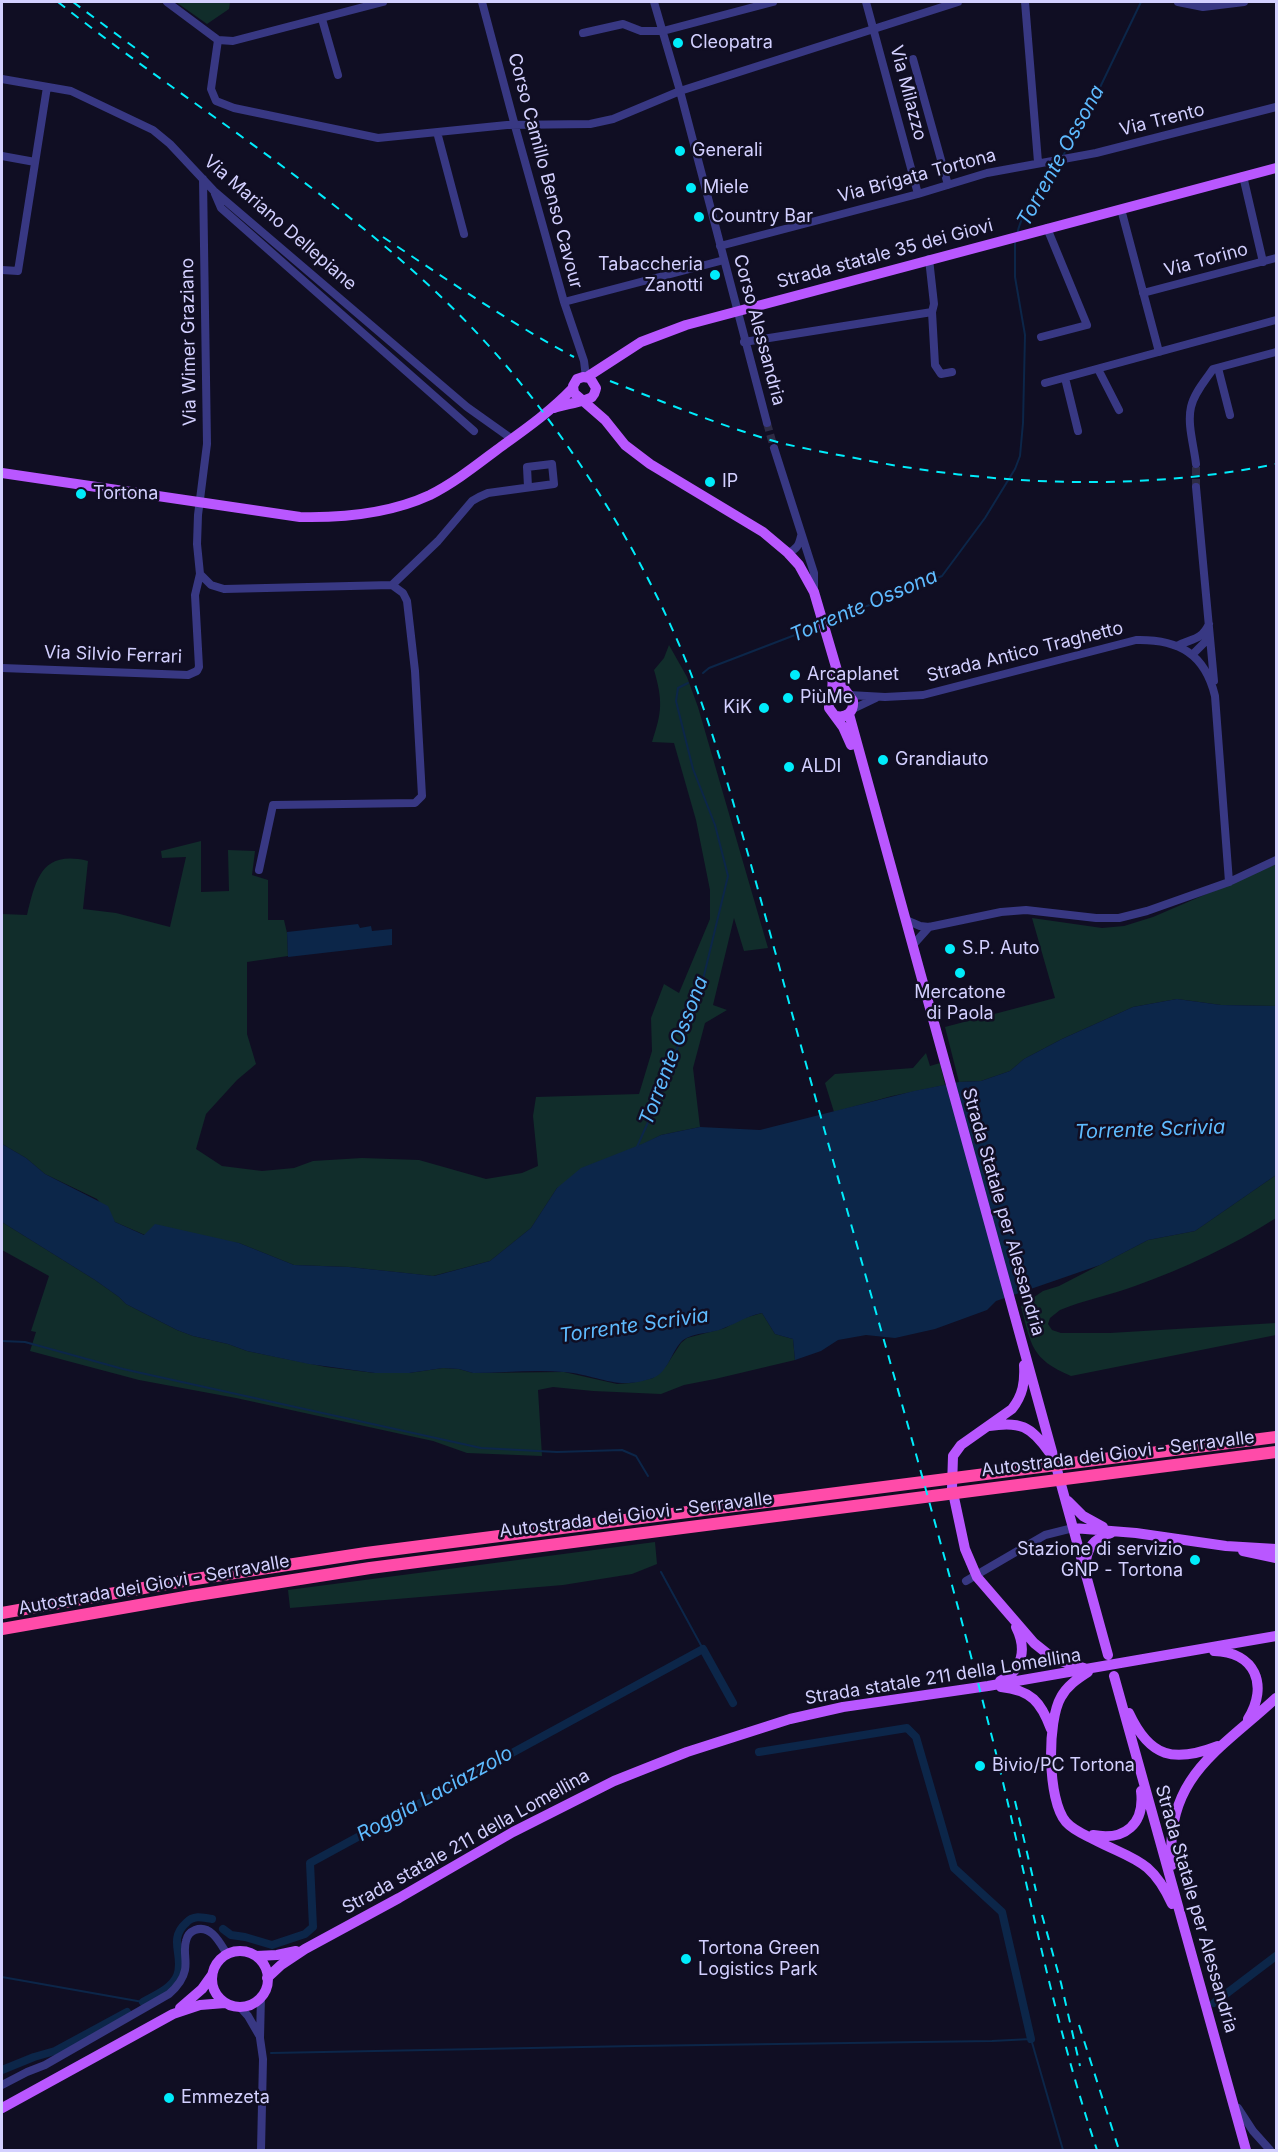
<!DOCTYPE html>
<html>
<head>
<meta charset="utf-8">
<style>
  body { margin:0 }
  #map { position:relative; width:1278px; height:2152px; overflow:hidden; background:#100e23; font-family:Inter,sans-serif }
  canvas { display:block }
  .frame { position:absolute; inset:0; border:3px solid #d3d0ff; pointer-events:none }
</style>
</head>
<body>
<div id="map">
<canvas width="1278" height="2152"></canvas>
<div class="frame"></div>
</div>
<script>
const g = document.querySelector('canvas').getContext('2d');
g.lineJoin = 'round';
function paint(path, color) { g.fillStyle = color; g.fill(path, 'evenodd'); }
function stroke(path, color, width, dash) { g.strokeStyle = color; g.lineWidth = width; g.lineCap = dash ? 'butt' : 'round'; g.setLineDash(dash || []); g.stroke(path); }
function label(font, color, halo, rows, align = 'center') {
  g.font = font + ' Inter,sans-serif'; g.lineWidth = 5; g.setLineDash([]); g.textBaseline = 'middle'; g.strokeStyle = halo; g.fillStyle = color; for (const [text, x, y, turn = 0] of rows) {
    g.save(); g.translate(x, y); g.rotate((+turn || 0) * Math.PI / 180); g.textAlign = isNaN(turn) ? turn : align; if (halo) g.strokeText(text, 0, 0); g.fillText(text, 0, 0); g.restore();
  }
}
paint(new Path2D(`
  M176,2H230L229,9L207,24Z
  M669,645L687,677L698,707L768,948L744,951L734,918L713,1005L727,1010L705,1023L693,1068L700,1127L661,1135L557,1188L531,1228L490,1261L433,1276L349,1267L294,1265L239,1243L145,1235L115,1222L97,1199L45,1174L26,1158L2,1144V914L27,915C36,878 42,850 88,861L83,909L116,913L170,927L186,857L162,858L161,851L201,841V892L229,891L228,850L255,851L252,875L268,880V920H284L287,933L288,956L247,962V1034L256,1064L237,1080L206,1114L196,1149L222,1166L262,1171L294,1168L313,1161L362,1158L419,1160L486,1179L522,1173L538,1166L533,1116L536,1097L639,1094L652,1051L651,1018L664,984L679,993L710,919V890L696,820L674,743L652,742C662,712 663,701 654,670L664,658Z
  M1276,864V1006L1221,1005L1177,999L1133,1007L1062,1039L1024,1059L1010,1071L981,1081L959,1082L945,1027L1055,998L1032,918L1102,928L1124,926L1153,917Z
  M926,1053L930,1066L940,1063L945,1085L892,1096L834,1112L825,1083L835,1074L913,1068Z
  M1276,1175V1218C1232,1246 1185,1268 1135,1286C1110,1295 1084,1300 1060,1310L1050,1318L1048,1324L1052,1330L1061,1333H1110L1276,1323V1335L1071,1376C1031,1359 1031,1345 1021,1306L1043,1291L1059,1286L1148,1240L1195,1231Z
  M2,1222L95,1280L119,1297L126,1304L177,1330L193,1336L228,1344L247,1351L326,1367L375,1373H409L443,1368L459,1369L473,1373L564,1372L617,1384L631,1383L653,1378L666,1366L681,1343L687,1338L725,1328L741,1319L762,1313L775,1334L793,1339L795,1360L715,1379L684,1385L661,1394L593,1391L553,1387L538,1390L542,1456L467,1453L433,1441L236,1398L139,1380L30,1351L36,1332L31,1331L49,1276L2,1250Z
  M655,1542L657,1564L632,1574L563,1585L290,1608L288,1590Z`), '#112d2b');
paint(new Path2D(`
  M358,924L360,928L371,926L372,931L392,929V945L288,957L287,932Z
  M1177,999L1221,1005L1276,1006V1175L1195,1231L1148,1240L1100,1265L996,1301L987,1310L935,1329L895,1338L866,1335L838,1340L821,1351L795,1360L793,1339L775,1334L762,1313C744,1317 740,1322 724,1328C712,1334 691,1332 681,1342C671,1353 668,1372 653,1378C615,1391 600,1375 564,1372C534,1369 503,1373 473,1373L459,1369L443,1368L409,1373H375L309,1364L247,1351L228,1344L193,1336L177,1330L126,1304L119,1297L95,1280L2,1222V1144L26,1158L45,1174L108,1206L115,1222L144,1235L155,1224L239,1243L294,1265L349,1267L434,1276L490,1261L531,1228L557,1188L581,1168L642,1144L661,1135L700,1127L760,1130L914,1091L959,1082L981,1081L1010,1071L1024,1059L1062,1039L1133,1007Z`), '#0c2649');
stroke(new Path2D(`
  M1062,157L1080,129L1141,2
  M1017,234C1024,205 1042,188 1057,164
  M827,622L942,576L985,518L1015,469L1020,456L1023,423L1025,335L1015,277V242
  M703,673L709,668L821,625
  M637,1147L665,1084L675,1054L699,996L728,876L715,825L693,769L676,701L678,688L688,683
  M2,1341L25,1342L123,1369L481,1448L557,1452L622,1450L636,1456L648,1476
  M661,1572L703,1649
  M2,1977L143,2002
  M271,2053L635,2046L992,2041L1031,2039L1063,2150`), '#0c2649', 2);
stroke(new Path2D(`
  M759,1752L907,1728L916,1737L954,1868L1002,1912L1031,2039
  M223,1929L231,1935L245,1937L272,1945L305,1934L313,1927L310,1863L703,1649L733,1703
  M143,2002C155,1995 171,1989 177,1976C185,1957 167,1940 186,1923C193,1915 202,1917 212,1919
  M1214,2003L1276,1956
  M2,2070L34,2057L55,2051L127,2012`), '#0c2649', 8);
stroke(new Path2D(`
  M767,423L774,448
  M1196,487V464`), '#2d2b44', 8, [8, 4]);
stroke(new Path2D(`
  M167,2L218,40L233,41L383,2
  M482,2L515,126L564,302L584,361L586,377
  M654,2L680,91L767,423
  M866,2L918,194
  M1025,2L1038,162
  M1178,2L1203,7L1244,2
  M322,19L338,75
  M583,33L623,24L641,31H663L773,2
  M218,40L211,89L216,101L234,108L378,138L507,125L590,124L613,119L680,91L958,2
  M913,59L948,185
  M2,79L71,91L153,130L170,144L214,191L467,407L512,439
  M437,132L464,234
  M2,156L35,162
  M1243,176L1263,262
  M203,179L207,444L198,515L197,544L200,574L211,585L224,589L392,585L403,593L407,601L415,671L422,796L415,803L273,805L259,870
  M215,194L221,208L474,431
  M1121,209L1159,352
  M720,246L918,194L987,173L1096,153L1276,107
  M929,259L934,304L932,312L935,365L941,374L952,372
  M2,270L18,271L47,87
  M1143,293L1276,258
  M564,302L724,260
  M1041,337L1087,325L1047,228
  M744,342L932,312
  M1218,368L1230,415
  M1098,369L1119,410
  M1065,378L1078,431
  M1045,383L1276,320
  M774,448L814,573V591
  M1196,464C1194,446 1187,424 1191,407C1194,393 1205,381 1213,369L1276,352
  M1196,487L1214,681
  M788,553C797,549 799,545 801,536
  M392,585L438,541L472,501L479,497L488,493L554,484L552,464L527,467L528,487
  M1177,646C1192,638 1201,641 1209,624
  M1193,654L1207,640L1209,633
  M2,668L188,675L197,671L199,667L195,595L200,574
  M849,695L885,697L923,695L1136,640C1179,639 1205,654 1215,696L1229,882
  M853,709L876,698
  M906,920L920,926L929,927L1001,912L1026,910L1096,918H1119L1147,911L1229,882L1276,860
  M913,945L929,927
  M966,1581L1045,1535L1073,1528
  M261,1996L260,2038L263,2059L261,2150
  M240,2007L248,2016L259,2035
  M2,2085L27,2072L45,2065L169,1994C177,1987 183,1980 185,1970C187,1960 183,1950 186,1941C187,1936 190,1932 195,1930C211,1924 220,1943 227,1954
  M1238,2108L1253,2131L1270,2150`), '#383883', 8);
stroke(new Path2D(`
  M587,377L641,342L686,325L1276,168
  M554,408C562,405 587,401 592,397C595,394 595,392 596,388L590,378L583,377L577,379L573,386L574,393L605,420L625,445L650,464L763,532L788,553L799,565L814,592L841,684L853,701C854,712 847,718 836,716
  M2,473L300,517C344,518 389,514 430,495C456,482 479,463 502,446C527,428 551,411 573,388
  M833,672L832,695L829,700V708L843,727L851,745
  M849,714L1108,1655
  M1024,1365C1025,1382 1023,1395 1012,1409L961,1445L953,1456L952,1488L965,1549L977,1577L1034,1643L1054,1659L1084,1668
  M989,1426C1020,1421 1031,1426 1049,1452
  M1068,1501L1083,1516L1103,1527
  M1073,1528L1136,1533L1226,1546L1276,1549
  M1243,1551L1276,1558
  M1085,1567C1087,1547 1093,1539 1111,1533
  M1214,1651C1255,1652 1269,1685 1248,1719
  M1088,1672C1077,1679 1067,1686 1061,1697C1047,1721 1047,1800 1066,1822C1073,1830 1083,1834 1093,1839C1133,1860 1151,1858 1172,1904
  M1114,1676L1246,2150
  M1000,1681C1023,1670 1027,1649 1016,1627
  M1001,1687C1031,1690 1041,1702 1051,1729
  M1129,1713C1150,1758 1174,1763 1218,1746
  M1093,1835C1125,1841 1145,1824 1141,1791
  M1172,1865C1164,1777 1220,1750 1276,1698
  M212 1979a28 28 0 1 1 56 0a28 28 0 1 1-56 0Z
  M256,1956L277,1955L296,1951
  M267,1978L281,1965L305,1949L399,1898L513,1832L614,1781L687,1752L790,1719L843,1707L988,1686L1276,1636
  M180,2008L202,1989L212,1975
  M2,2108L173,2014L200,2005L225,2003`), '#b957ff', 10);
stroke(new Path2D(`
  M2,1613L189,1580L366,1553L1276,1437
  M2,1629L191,1596L370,1568L1276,1452`), '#ff4ba9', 12);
stroke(new Path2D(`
  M58,2C210,122 383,219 509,369C581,456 646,561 688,666C715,736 735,808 755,879C773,943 790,1007 808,1071C870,1294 936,1517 993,1741C1027,1878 1052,2017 1097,2150
  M73,2L150,59
  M383,237C446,279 507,321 574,357
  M610,381C666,403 723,427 781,443C810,450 840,455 870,461C1004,486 1143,491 1276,464
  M1015,1801L1036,1891
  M1042,1915L1061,1983L1080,2066
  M1079,2025L1119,2150`), '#00ecfb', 2, [9, 8]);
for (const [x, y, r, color] of [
  [678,43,6,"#00ecfb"],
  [680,151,6,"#00ecfb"],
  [691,188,6,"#00ecfb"],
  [699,217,6,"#00ecfb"],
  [715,275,6,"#00ecfb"],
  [710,482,6,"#00ecfb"],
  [81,494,6,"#00ecfb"],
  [795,675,6,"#00ecfb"],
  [788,698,6,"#00ecfb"],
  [764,708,6,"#00ecfb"],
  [883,760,6,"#00ecfb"],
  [789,767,6,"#00ecfb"],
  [950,949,6,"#00ecfb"],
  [960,973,6,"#00ecfb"],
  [1195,1560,6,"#00ecfb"],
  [980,1766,6,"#00ecfb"],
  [686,1959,6,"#00ecfb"],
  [169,2098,6,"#00ecfb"]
]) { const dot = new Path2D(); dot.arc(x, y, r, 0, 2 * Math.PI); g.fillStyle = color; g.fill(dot); stroke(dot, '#100e23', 2); }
label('18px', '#d3d0ff', '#100e23', [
  ["Cleopatra",690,43],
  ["Generali",692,151],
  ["Miele",703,188],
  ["Country Bar",711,217],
  ["Tabaccheria",703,265,"right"],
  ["Zanotti",703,286,"right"],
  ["IP",722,482],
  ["Tortona",93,494],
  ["Arcaplanet",807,675],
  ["PiùMe",800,698],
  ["KiK",752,708,"right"],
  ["Grandiauto",895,760],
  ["ALDI",801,767],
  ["S.P. Auto",962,949],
  ["Mercatone",960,993,"center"],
  ["di Paola",960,1014,"center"],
  ["Stazione di servizio",1183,1550,"right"],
  ["GNP - Tortona",1183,1571,"right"],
  ["Bivio/PC Tortona",992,1766],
  ["Tortona Green",698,1949],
  ["Logistics Park",698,1970],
  ["Emmezeta",181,2098]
], 'left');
label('18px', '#d3d0ff', '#100e23', [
  ["Via Milazzo",908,93,75],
  ["Via Trento",1162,120,-14],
  ["Corso Camillo Benso Cavour",545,171,75],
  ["Via Brigata Tortona",917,176,-15],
  ["Via Mariano Dellepiane",280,223,41],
  ["Strada statale 35 dei Giovi",885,254,-15],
  ["Via Torino",1206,260,-15],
  ["Corso Alessandria",759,330,75],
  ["Via Wimer Graziano",189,342,-91],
  ["Strada Antico Traghetto",1025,652,-14],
  ["Via Silvio Ferrari",113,655,2],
  ["Strada Statale per Alessandria",1003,1212,74],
  ["Autostrada dei Giovi - Serravalle",1118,1454,-7],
  ["Autostrada dei Giovi - Serravalle",636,1515,-7],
  ["Autostrada dei Giovi - Serravalle",154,1585,-10],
  ["Strada statale 211 della Lomellina",943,1677,-9],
  ["Strada statale 211 della Lomellina",466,1842,-29],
  ["Strada Statale per Alessandria",1196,1909,74]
]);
label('italic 20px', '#5ebbff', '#100e23', [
  ["Torrente Ossona",1061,156,-61],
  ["Torrente Ossona",864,606,-23],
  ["Torrente Ossona",674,1051,-69],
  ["Torrente Scrivia",1150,1130,-2],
  ["Torrente Scrivia",634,1326,-8],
  ["Roggia Laciazzolo",435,1794,-29]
]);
</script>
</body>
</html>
